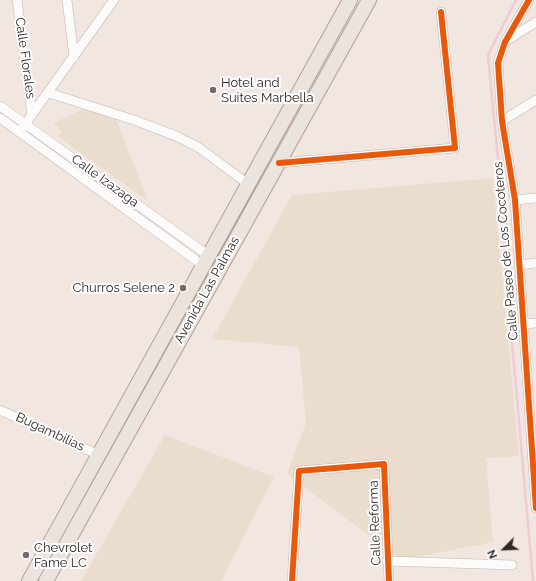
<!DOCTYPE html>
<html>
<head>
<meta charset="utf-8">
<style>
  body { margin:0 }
  #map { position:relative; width:536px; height:581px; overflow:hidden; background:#f2e6e1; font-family:Raleway,sans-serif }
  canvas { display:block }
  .north { position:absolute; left:484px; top:529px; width:40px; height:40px; -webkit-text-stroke:3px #fff; paint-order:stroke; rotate:246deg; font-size:11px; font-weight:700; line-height:16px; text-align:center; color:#302825 }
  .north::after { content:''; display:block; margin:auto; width:14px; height:18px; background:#302825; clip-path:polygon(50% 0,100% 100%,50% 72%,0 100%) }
</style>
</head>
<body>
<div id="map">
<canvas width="536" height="581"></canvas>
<div class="north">N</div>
</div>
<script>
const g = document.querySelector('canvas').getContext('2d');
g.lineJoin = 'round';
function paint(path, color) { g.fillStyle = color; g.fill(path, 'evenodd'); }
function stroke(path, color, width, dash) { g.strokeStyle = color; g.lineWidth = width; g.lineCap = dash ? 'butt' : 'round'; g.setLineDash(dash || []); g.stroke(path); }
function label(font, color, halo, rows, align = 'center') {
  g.font = font + ' Raleway,sans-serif'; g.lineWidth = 4; g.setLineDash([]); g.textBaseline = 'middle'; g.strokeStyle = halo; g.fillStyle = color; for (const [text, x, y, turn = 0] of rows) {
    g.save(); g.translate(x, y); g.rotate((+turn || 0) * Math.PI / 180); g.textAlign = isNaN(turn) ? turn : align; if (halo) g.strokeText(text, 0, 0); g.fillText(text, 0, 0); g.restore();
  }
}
paint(new Path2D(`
  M89,106L115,116L148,201L58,137L61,132L54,123Z
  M493,178L519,456L486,458L493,542L402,560L287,474L306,423L299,347L212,339L292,195Z
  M165,435L274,477L221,581H81Z`), '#eaddcd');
stroke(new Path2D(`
  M516,0L488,55L502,201L505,262L533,581`), '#eecbd6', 2.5);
const street = new Path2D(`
  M17,0L32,115
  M67,0L74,57
  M529,0L505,42L498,63L502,121L515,200L536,508
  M506,41L536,22
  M49,93L134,120L176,136L198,147L248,184
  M0,106L209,256
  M0,118L204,266
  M502,121L536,100
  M23,127L114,0
  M279,163L455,148L441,12
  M515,200L536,198
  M519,265L536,263
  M524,324L536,323
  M0,410L99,455
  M387,561L512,565
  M292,581L299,471L384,464L389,581`);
const primary = new Path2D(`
  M29,581L350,0
  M46,581L369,0`);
stroke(street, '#bfb6b2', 10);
stroke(primary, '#afa095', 16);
stroke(street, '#fdfbfa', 9);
stroke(primary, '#eae3de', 14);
stroke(new Path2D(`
  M529,0L505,42L498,63L502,121L515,200L536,508
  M279,163L455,148L441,12
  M292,581L299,471L384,464L389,581`), '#e8590c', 6);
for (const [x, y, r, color] of [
  [213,90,4,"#746a67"],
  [183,288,4,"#746a67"],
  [26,555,4,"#746a67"]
]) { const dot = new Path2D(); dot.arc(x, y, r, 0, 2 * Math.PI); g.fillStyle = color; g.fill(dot); stroke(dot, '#fff', 1.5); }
label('13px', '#302825', '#fff', [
  ["Calle Florales",25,58,82],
  ["Calle Izazaga",105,181,36],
  ["Calle Paseo de Los Cocoteros",506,251,-95],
  ["Avenida Las Palmas",207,290,-61],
  ["Bugambilias",50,432,25],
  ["Calle Reforma",375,523,-92]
]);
label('13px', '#302825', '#fff', [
  ["Hotel and",221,83],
  ["Suites Marbella",221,98],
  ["Churros Selene 2",175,288,"right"],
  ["Chevrolet",34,548],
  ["Fame LC",34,563]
], 'left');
</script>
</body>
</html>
